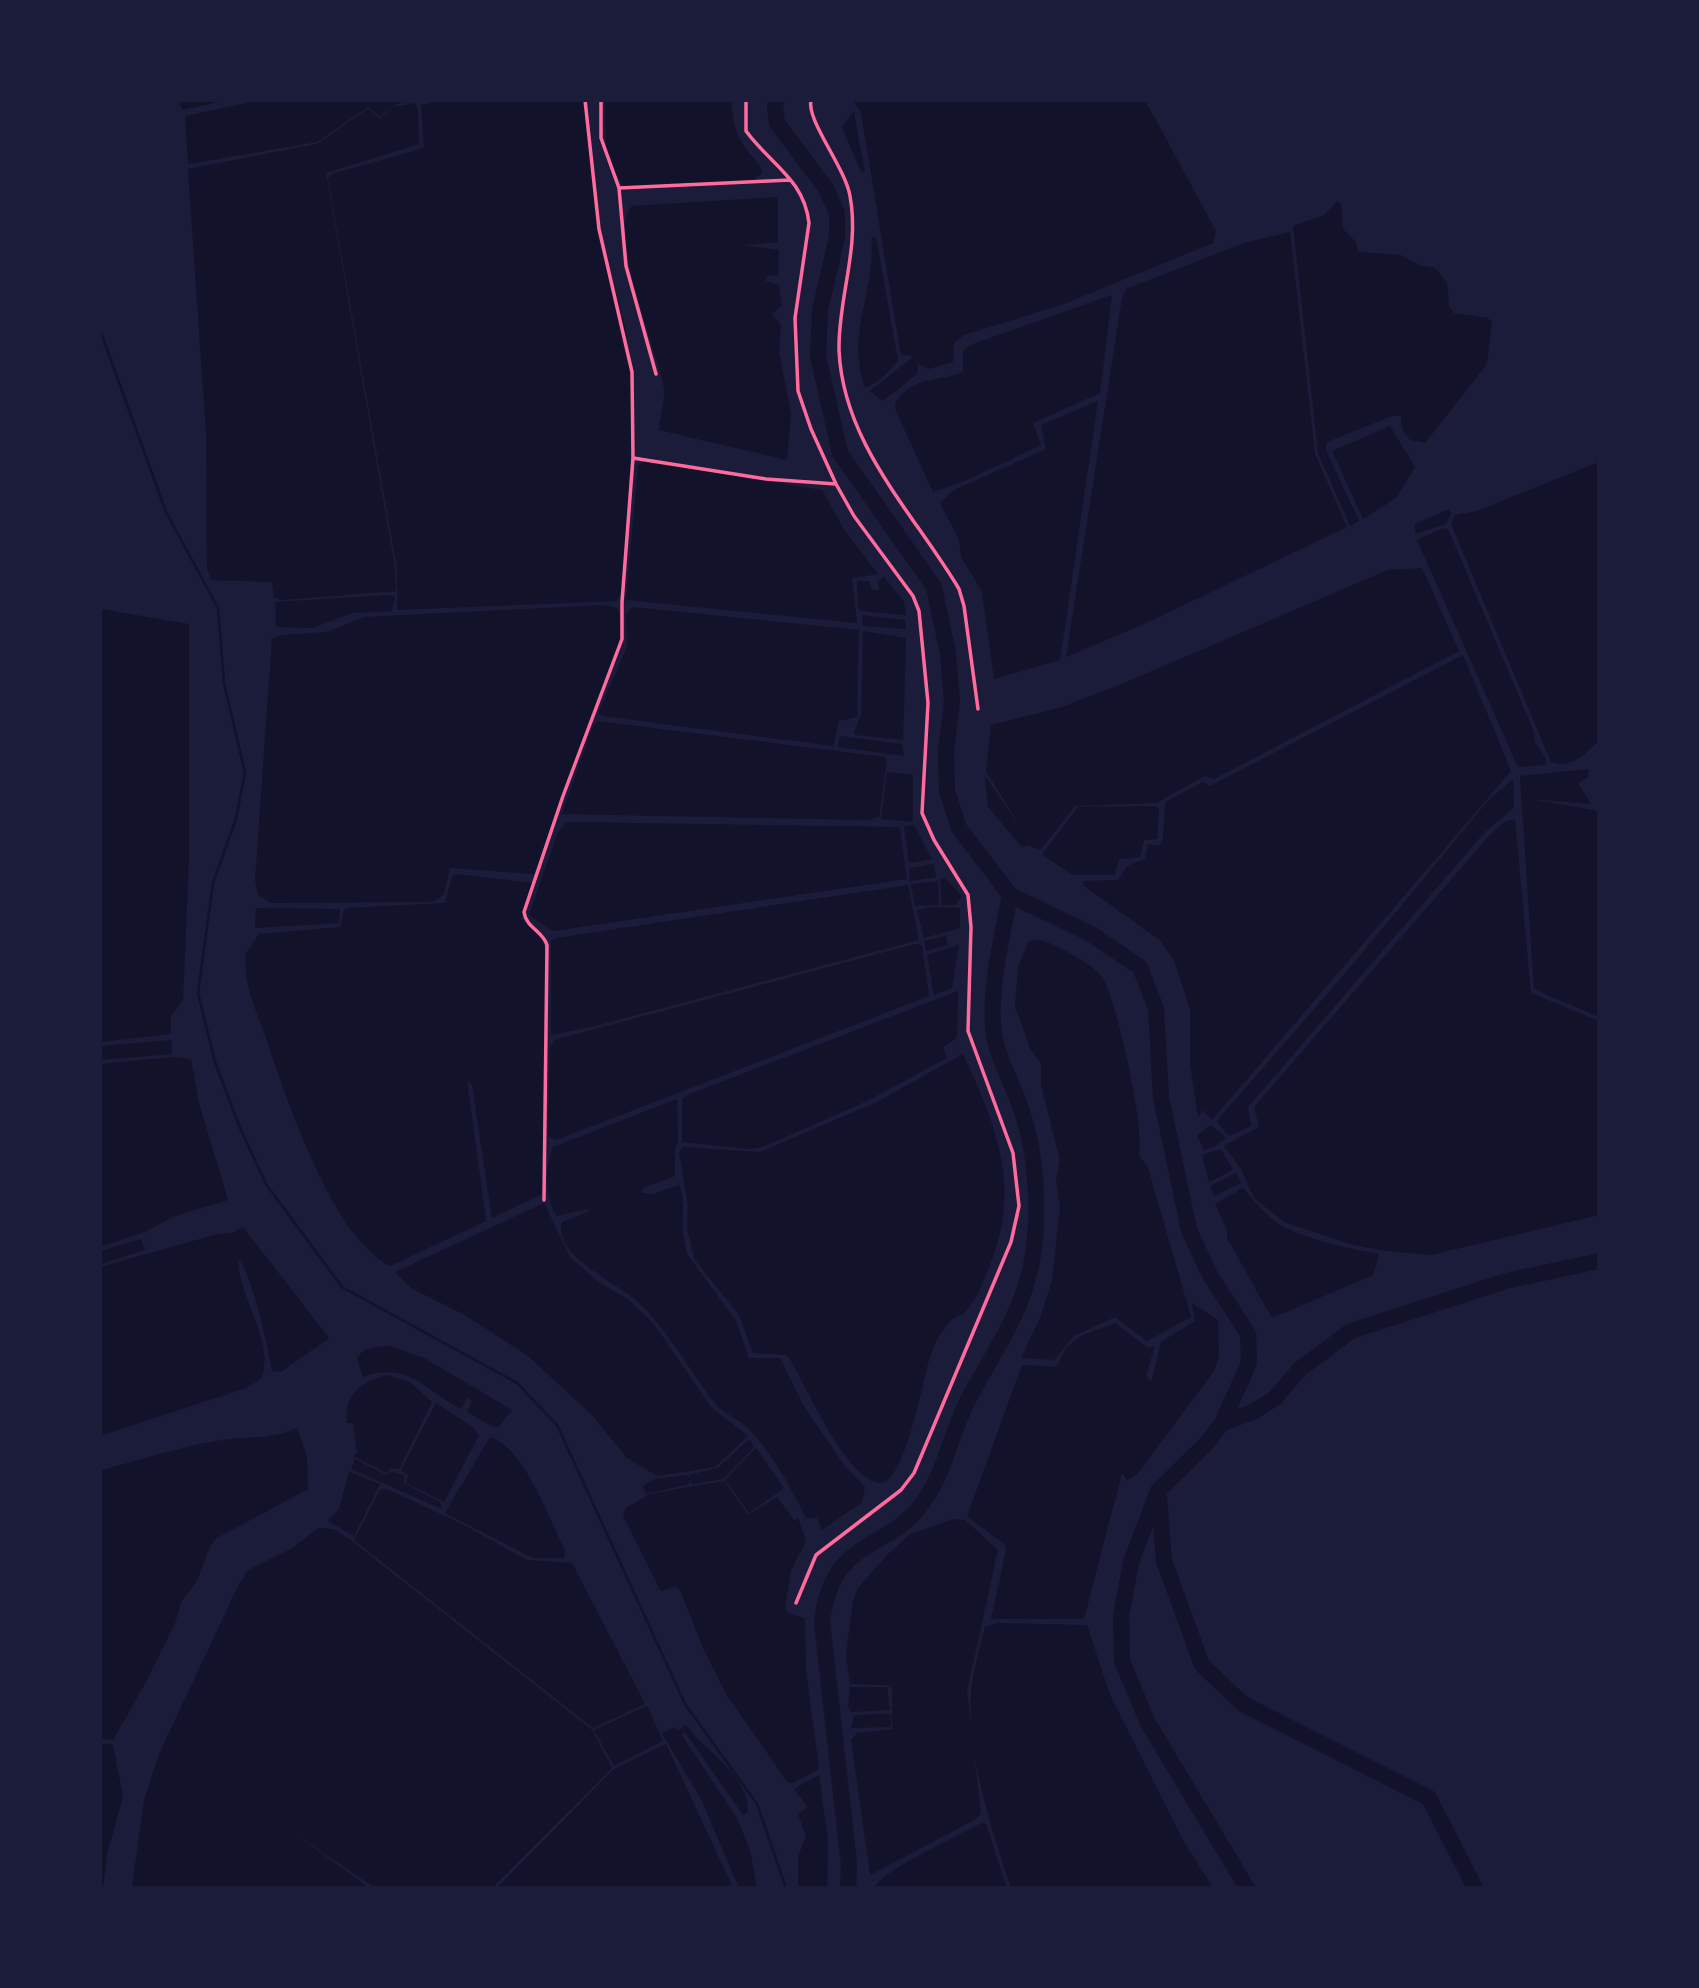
<!DOCTYPE html>
<html>
<head>
<meta charset="utf-8">
<style>
  body { margin:0 }
  #map { position:relative; width:1699px; height:1988px; overflow:hidden; background:#1b1b3a; font-family:"IBM Plex Sans",sans-serif }
  canvas { display:block }
  .frame { position:absolute; inset:0; border:102px solid #1b1b3a; pointer-events:none }
</style>
</head>
<body>
<div id="map">
<canvas width="1699" height="1988"></canvas>
<div class="frame"></div>
</div>
<script>
const g = document.querySelector('canvas').getContext('2d');
g.lineJoin = 'round';
function paint(path, color) { g.fillStyle = color; g.fill(path, 'evenodd'); }
function stroke(path, color, width, dash) { g.strokeStyle = color; g.lineWidth = width; g.lineCap = dash ? 'butt' : 'round'; g.setLineDash(dash || []); g.stroke(path); }
paint(new Path2D(`
  M179,100H229L182,110Z
  M261,100H423L399,103L379,116L368,107L317,142L188,164L185,116Z
  M441,100H584L598,223L625,327L633,378L628,528L621,595L616,601L397,610V568L328,179L332,174L424,148L421,105Z
  M605,100H732C731,117 736,136 746,149C752,158 761,162 762,173L752,180L623,187L606,152Z
  M853,100H1145L1216,231L1213,243L1064,304L964,335L954,343L953,362L928,369L918,364L917,374L883,401L870,391L914,356L902,355L900,350L861,113Z
  M415,103L418,109L419,144L326,173L395,568L396,591L281,600L274,597L272,582L211,580L207,568L206,434L188,169L317,144L368,109L379,118L394,107Z
  M854,111L855,119L865,172H861L842,127Z
  M778,197V242L743,245L779,250L778,276L768,275L765,281L779,285L782,305L772,314L781,325L779,351L791,414L787,460L659,430C659,416 666,402 664,388C659,355 606,228 632,206Z
  M1337,201L1341,203L1343,229L1356,242L1358,252L1401,255L1419,265L1435,268L1447,282L1449,307L1454,313L1488,318L1492,323L1487,364L1425,443L1410,440L1402,429L1401,416H1392L1327,442L1326,450L1359,521L1350,526L1318,453L1293,226L1324,215Z
  M1290,232L1315,454L1347,527L1142,625L1066,657L1122,298L1126,289L1244,243Z
  M876,237L898,361L880,380L865,388C849,340 866,312 871,266C873,257 871,248 872,238Z
  M1112,295L1100,393L1033,423L1041,445L967,480L933,492L896,411L895,404C912,375 937,383 963,372V351L970,345Z
  M1098,401L1060,660L994,679L982,592L961,556L959,540L940,503L954,490L1046,449L1041,425Z
  M1390,426L1415,467L1396,498L1363,519L1332,451Z
  M645,461L822,490L845,531L878,574L852,578L857,623L626,600L638,466Z
  M1599,462V741C1584,754 1572,769 1551,762L1451,524L1455,515L1477,511Z
  M1449,509L1451,514L1446,524L1415,534V524Z
  M1443,528L1448,529L1534,732L1535,742L1546,759L1545,765L1518,767L1417,540Z
  M1422,568L1459,651L1214,779L1205,776L1156,803L1075,806L1040,850L1028,845L1022,847L988,807L985,776L1022,829L986,771L991,725L1059,708L1112,688L1388,570Z
  M884,577L904,602L906,615L861,611L858,608L857,581H869L872,590H879L878,581Z
  M391,595L395,597L392,611L352,613L312,628L276,627L275,602Z
  M605,605L617,608L619,612L621,648L598,696L534,874L450,868L444,894L434,902L271,903L258,895L255,880L272,639L281,635L327,632L364,617Z
  M633,607L859,630L857,717L839,721L833,746L602,716L598,714L627,647L626,614Z
  M100,609L189,624V858L183,1000L171,1016V1034L100,1042Z
  M862,615L905,620L906,629L863,626Z
  M863,631L906,638L903,740L856,735L854,732L861,715Z
  M1463,655L1511,771L1212,1120L1202,1110L1198,1118L1190,1064V1009L1174,960L1160,940L1084,886L1083,881L1118,880L1127,866L1145,859L1148,844L1159,846L1163,839L1165,802L1203,782L1210,786Z
  M598,721L885,757L887,759L879,817L868,820L562,814L593,726Z
  M840,736L902,744L904,756L838,747Z
  M1589,769L1587,778L1578,783L1591,804L1531,799L1599,811V1017L1534,989L1520,776Z
  M887,772L913,775V822L881,819Z
  M1513,779L1514,807L1483,834L1248,1107L1251,1126L1229,1136L1217,1122L1221,1116L1349,969L1487,802Z
  M1156,806L1159,809L1157,839L1144,840L1140,857L1119,859L1115,875H1072L1042,854L1078,807Z
  M1515,819L1531,993L1599,1021V1215L1431,1255L1386,1251L1353,1245L1284,1222L1254,1198L1241,1169L1224,1146L1259,1127L1254,1107L1489,836L1504,822Z
  M566,822L898,827L900,828L907,879L553,931L529,915L558,832Z
  M914,825L932,859L909,863L904,826Z
  M934,864L936,877L910,881L909,868Z
  M456,874L533,883L521,919L541,938L545,951L542,1194L492,1218L472,1085L467,1080L486,1221L390,1266C371,1256 350,1231 339,1212C307,1157 285,1095 265,1035C255,1008 243,982 246,953L259,934L340,927L344,910L348,908L445,903L452,877Z
  M945,878L962,896L955,905H942L940,879Z
  M938,881L939,905L915,906L911,884Z
  M908,885L919,940L591,1027L551,1035V941L556,938Z
  M932,907L960,908V928L924,938L917,910Z
  M256,908L340,909L339,923L255,928Z
  M946,936L948,945L926,951L924,941Z
  M1038,940C1051,941 1094,965 1102,977C1117,1001 1145,1128 1139,1155L1148,1168L1191,1317L1147,1341L1115,1317L1074,1336L1054,1360L1021,1358L1040,1318L1052,1281L1060,1207L1056,1181L1060,1160L1041,1084V1064L1030,1048L1015,1006L1018,967L1029,941Z
  M915,944L922,945L929,996L556,1140L548,1136L550,1047L554,1040Z
  M959,945L952,988L934,995L927,955Z
  M958,991L957,1038L943,1047L947,1058L865,1102L763,1147L749,1149L682,1142V1099L687,1095Z
  M172,1040V1054L100,1060V1046Z
  M963,1054C987,1107 1011,1158 1003,1218C999,1243 983,1292 966,1311C962,1316 958,1315 953,1319C942,1327 933,1347 929,1360C923,1380 904,1487 879,1483C843,1476 806,1383 787,1355L753,1353L739,1315L695,1260L687,1228L688,1206L679,1152L683,1147L760,1152L877,1102Z
  M175,1057L191,1059L199,1103L228,1200L172,1217L145,1232L100,1247V1064Z
  M677,1099L678,1141L675,1150V1176L643,1188L642,1193L653,1194L679,1185L683,1198V1234L687,1254L736,1321L749,1358H780L803,1405L844,1465L865,1487L862,1502L822,1530L817,1518H806C791,1487 772,1453 748,1428C738,1418 723,1414 714,1402C688,1369 667,1328 636,1300C617,1283 552,1255 562,1222L588,1212L589,1209L557,1216C545,1199 545,1166 553,1147Z
  M1211,1125L1226,1138L1214,1147L1204,1150L1197,1136Z
  M1221,1149L1233,1170L1209,1182L1202,1155Z
  M1236,1173L1241,1183L1214,1196L1210,1186Z
  M1243,1188C1255,1201 1266,1217 1282,1226C1311,1241 1347,1248 1379,1254L1373,1275L1272,1318L1227,1238V1230L1215,1204Z
  M544,1203L570,1257L597,1281L629,1300L654,1324L711,1407L748,1436L715,1467L657,1476L627,1458L592,1415L528,1356L465,1315L411,1288L395,1272Z
  M243,1227L329,1338L281,1372L272,1371C269,1351 251,1269 238,1259C238,1298 274,1337 262,1378L246,1388L100,1436V1267L218,1234L233,1233Z
  M141,1239L145,1250L100,1264V1251Z
  M1192,1303L1218,1320L1219,1356L1214,1371L1137,1474L1127,1480L1122,1473L1084,1619H991L1006,1551L1005,1545L968,1517L969,1511L1022,1365L1056,1367L1066,1348L1080,1336L1115,1323L1148,1348L1155,1346L1146,1375L1149,1381L1152,1380L1161,1342L1195,1321Z
  M390,1346L424,1358L512,1410L498,1427H493L467,1412L472,1401L467,1398L461,1409C425,1390 408,1361 363,1377L357,1358C365,1346 377,1347 390,1346Z
  M387,1375L410,1382L432,1402L399,1469L390,1468L387,1473L353,1456L357,1453L353,1423H347C343,1395 362,1381 387,1375Z
  M436,1403L474,1428L479,1435L444,1502L406,1483L408,1475L401,1470Z
  M297,1428L307,1457L308,1489L217,1538L210,1546L197,1581L181,1602L175,1623L147,1680L113,1740L100,1739V1471C138,1460 177,1448 216,1441C244,1436 271,1440 297,1428Z
  M490,1437C523,1446 550,1520 565,1550L564,1558H533L445,1513Z
  M749,1439L754,1447L723,1479L693,1484L689,1480V1484L646,1494L643,1486L654,1479L687,1475L689,1478V1475L718,1468Z
  M756,1448L784,1488L749,1513L725,1480Z
  M355,1459L386,1475L392,1471L405,1476L403,1483L440,1502L442,1509L351,1469Z
  M349,1472L380,1484L354,1536L328,1521L339,1509Z
  M724,1481L748,1515L777,1497L794,1520L798,1518L806,1541L791,1570L785,1609L789,1614L805,1618L806,1671L819,1769L793,1783H788L727,1695L703,1648L680,1590L675,1586L661,1591L658,1586L623,1515L626,1508L650,1494Z
  M387,1489L464,1525L527,1560L572,1563L645,1704L593,1728L354,1540L380,1490Z
  M953,1519L965,1520L998,1550L967,1691L981,1813L976,1819L870,1875L851,1740L857,1733L892,1729V1689L887,1685L850,1684L846,1654L853,1601L858,1588L887,1555L909,1535Z
  M318,1528L334,1529L353,1542L592,1730L612,1768L492,1888H375L287,1828L369,1888H132L144,1800L159,1754L238,1586L248,1570L291,1549Z
  M998,1623L1087,1625L1110,1695L1184,1842L1213,1888H1011C992,1831 967,1756 971,1695C972,1672 980,1649 985,1627Z
  M850,1687H887L890,1710L851,1712L848,1707Z
  M647,1706L663,1741L614,1766L594,1730Z
  M891,1714V1727L851,1728L854,1715Z
  M686,1725C706,1753 748,1773 748,1812L743,1815L685,1732L681,1734L738,1820L750,1851L757,1888H739L702,1801L662,1733L675,1727L679,1730Z
  M100,1743L113,1745L123,1797L107,1854L103,1888H100Z
  M666,1744L733,1888H497L614,1769Z
  M819,1775L828,1841L827,1888H798V1857L806,1836L798,1814L808,1807L794,1789Z
  M982,1823L986,1824L1007,1888H874C883,1870 961,1834 982,1823Z`), '#12122b');
stroke(new Path2D(`
  M100,330L166,512L218,608L224,683L245,773L236,819L213,883L198,993L215,1062L240,1128L266,1184L342,1287L517,1383L557,1425L685,1704L757,1804L786,1888`), '#12122b', 2.5);
stroke(new Path2D(`
  M777,100L775,105L777,123L827,190L837,213V237L820,310L818,356L840,453L934,587L948,654L952,702L946,751L947,791L959,828L1010,895L1091,934L1140,967L1156,1009L1161,1097L1189,1230L1210,1275L1248,1334L1249,1363L1222,1423L1207,1443L1158,1491L1131,1562L1121,1616L1122,1661L1148,1723L1247,1888
  M1222,1423L1253,1412L1275,1398L1300,1369L1351,1331L1506,1281L1599,1261
  M1159,1497L1164,1561L1202,1665L1243,1704L1429,1798L1475,1888
  M848,1888L849,1864L822,1622C832,1534 890,1554 926,1498C945,1470 951,1436 965,1406C985,1366 1011,1331 1025,1288C1042,1237 1039,1157 1020,1106C1011,1079 995,1055 993,1026C990,983 1002,938 1010,895`), '#12122b', 16);
stroke(new Path2D(`
  M601,100V138L619,188L790,180
  M746,100V131C770,164 804,179 809,223L795,318L798,391L811,429L836,484L854,516L913,596L919,611L928,703L922,813L934,840L968,895L971,927L968,1031L1013,1153L1019,1206L1011,1242L914,1473L901,1490L816,1555L796,1603
  M811,100C806,120 845,167 850,196C860,248 838,298 839,350C843,444 913,512 959,589L964,606L978,709
  M619,188L626,266L656,374
  M633,458L766,479L836,484
  M544,1200L547,945C543,931 526,928 524,912L563,796L622,639V602L633,458L632,372L599,229L585,100`), '#ff6b9d', 3.5);
</script>
</body>
</html>
